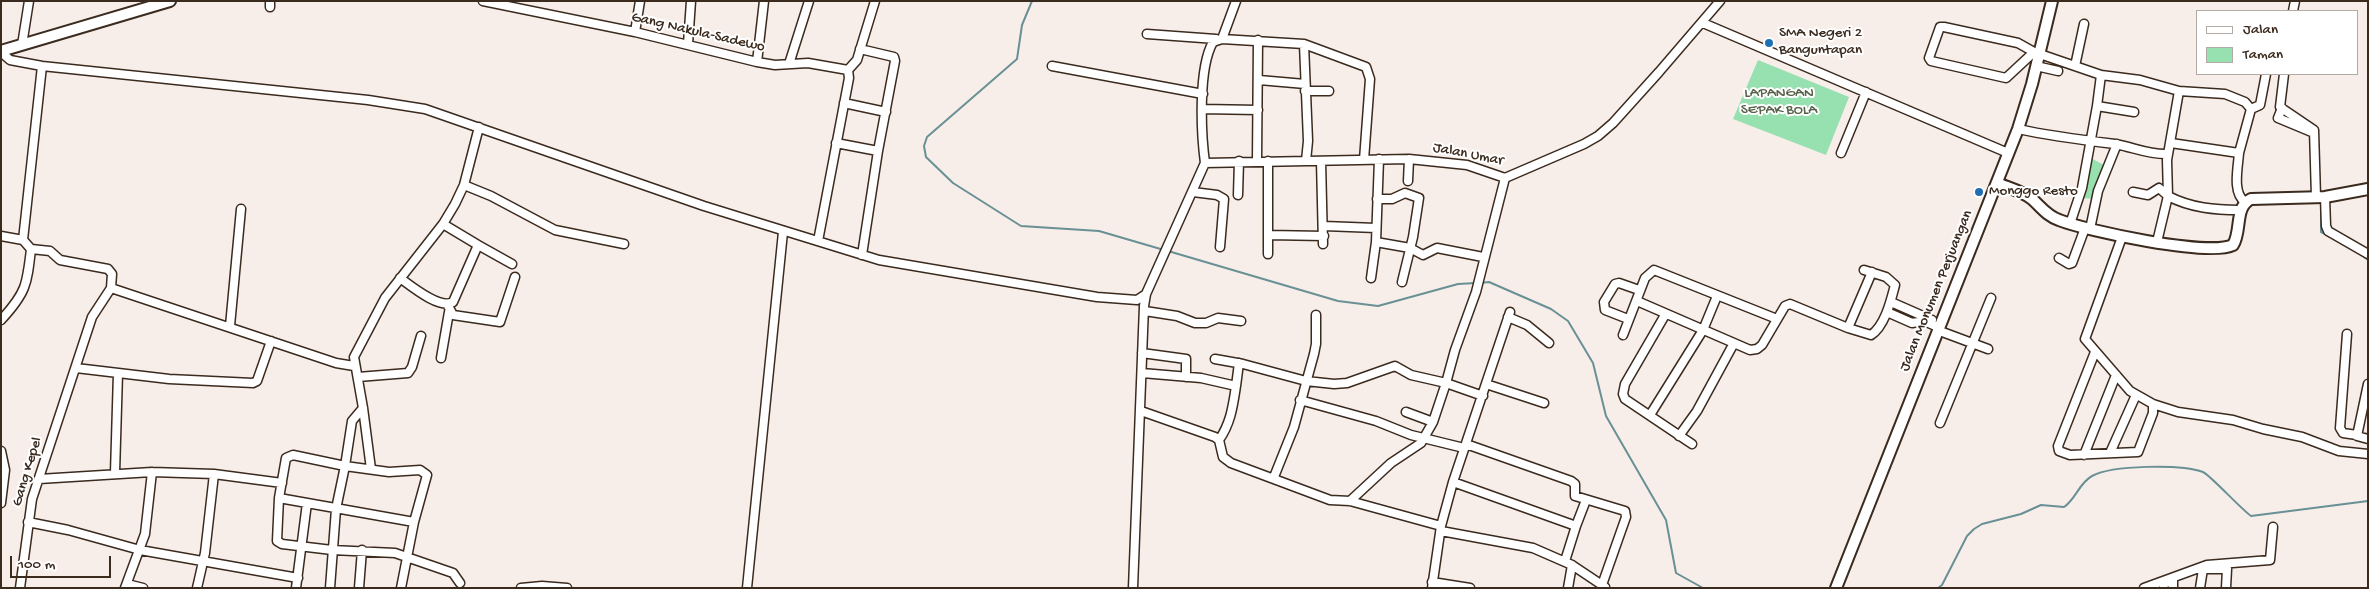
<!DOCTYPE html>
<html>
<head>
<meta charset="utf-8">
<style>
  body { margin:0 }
  #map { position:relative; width:2369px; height:589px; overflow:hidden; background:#f8eee9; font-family:"Gochi Hand",sans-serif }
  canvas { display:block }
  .frame { position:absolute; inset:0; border:2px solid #3b2a1e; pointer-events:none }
  .legend { position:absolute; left:2196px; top:10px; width:162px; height:65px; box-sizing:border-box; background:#fff; border:1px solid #b1aaa5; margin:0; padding:6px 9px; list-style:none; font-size:15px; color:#3b2a1e }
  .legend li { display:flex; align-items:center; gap:10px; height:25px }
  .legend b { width:25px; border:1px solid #b1aaa5 }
  .scale { position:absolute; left:10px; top:556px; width:101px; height:22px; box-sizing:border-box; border:2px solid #3b2a1e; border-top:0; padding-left:6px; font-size:15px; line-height:18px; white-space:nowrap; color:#3b2a1e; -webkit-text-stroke:4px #fff; paint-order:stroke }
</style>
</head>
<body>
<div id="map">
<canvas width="2369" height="589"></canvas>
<div class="frame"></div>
<ul class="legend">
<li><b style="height:6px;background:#fff"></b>Jalan</li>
<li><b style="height:14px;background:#97e0af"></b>Taman</li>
</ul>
<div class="scale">100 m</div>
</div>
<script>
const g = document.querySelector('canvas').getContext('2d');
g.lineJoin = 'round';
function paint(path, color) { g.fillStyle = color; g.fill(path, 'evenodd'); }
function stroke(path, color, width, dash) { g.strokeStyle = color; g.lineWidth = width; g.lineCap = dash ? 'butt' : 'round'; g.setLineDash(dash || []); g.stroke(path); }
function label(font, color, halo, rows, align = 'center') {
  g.font = font + ' "Gochi Hand",sans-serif'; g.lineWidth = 4; g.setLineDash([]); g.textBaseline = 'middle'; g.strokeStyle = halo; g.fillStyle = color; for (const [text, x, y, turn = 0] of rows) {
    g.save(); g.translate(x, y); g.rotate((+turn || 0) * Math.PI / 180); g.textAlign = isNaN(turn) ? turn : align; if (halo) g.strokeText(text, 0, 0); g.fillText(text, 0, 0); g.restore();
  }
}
paint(new Path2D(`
  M1758,60L1849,97L1826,155L1733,119Z
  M2089,157L2104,165L2096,199L2081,198Z`), '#97e0af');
stroke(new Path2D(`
  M1032,1L1022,25L1017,59L927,137L924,146L926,157L953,183L1021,226L1099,231L1164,250
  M2319,182L2320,194
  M2321,202V232L2339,241
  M1168,251L1338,301L1378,306L1458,284L1476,283
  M2358,252L2368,260
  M1480,283L1489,282L1551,309L1568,321L1593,363L1606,416L1666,520L1676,573L1703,588
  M1938,588L1942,585L1967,536L1974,529L1982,524L2021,514L2041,505L2064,507C2076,499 2079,483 2092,476C2112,465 2181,464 2203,472C2210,475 2240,508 2251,516L2368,501`), '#689095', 2);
const minor = new Path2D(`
  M483,1L635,32L757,62L775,65L808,63L848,70
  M270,7V1
  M2293,11L2295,1
  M1703,23L2008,153
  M635,32L640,1
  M1147,34L1216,39
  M1222,39L1236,1
  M688,44L691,1
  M1304,44L1308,141L1306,161
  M22,45L29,1
  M860,49L894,57L895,61L878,151
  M1,52L10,60L42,66L368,100L425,109L704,206L879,260L1097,297L1137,300L1146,294
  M2034,52L2006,78L1931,61L1929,58L1940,27H1944L2018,43L2034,52L2101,75L2140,80L2179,91L2225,94L2245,102L2251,109L2239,153
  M757,62L764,1
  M789,64L809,1
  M1052,66L1203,94
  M2036,66L2058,71
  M2075,66L2084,24
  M2284,74L2280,107L2314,130L2316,197
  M1259,80L1305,84
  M1305,91H1329
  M2179,91L2167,160L2168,196C2191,208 2215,210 2240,210
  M844,103L886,112
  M2097,106L2101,75
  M2282,108L2278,118L2314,133
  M1202,109L1258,110
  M2251,109L2260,105L2266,74
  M2018,129C2050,136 2082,140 2115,144C2133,147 2149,155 2168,154
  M836,143L878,151L862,255
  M2171,143L2239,153C2238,168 2232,193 2245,202
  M1841,153L1866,92
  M1257,161L1258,40
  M1321,161L1323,244
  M1205,163C1201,133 1198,68 1213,42L1222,39L1304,44L1366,67L1370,79L1364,160
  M1408,181L1409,159
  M464,185L491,196L555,230L624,244
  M1193,192L1217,195L1224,199L1220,247
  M2133,192L2148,195L2159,188L2168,196L2157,242
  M1238,195L1239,161
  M2325,197L2326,226L2328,231L2368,254
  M1377,199H1392L1405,193L1419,198L1413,237L1402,282
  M2070,224L2082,188L2097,106L2134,112
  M1324,226L1376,228
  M2090,229L2098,191L2117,144
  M1269,235L1324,236
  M1,236L23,240L31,249L50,251L60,260L108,269L112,274L111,288L336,363L354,366
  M23,240L42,66
  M818,241L849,78L848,70L857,60L875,1
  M1376,242L1410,248L1423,255L1437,248L1483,257
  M478,245L512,264
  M1268,254V161
  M2059,258L2069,264L2072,263L2085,228
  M400,278C411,286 440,310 453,302L478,245L443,224
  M1371,278L1376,242L1379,159
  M1637,301L1750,350L1757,349L1762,345L1785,306L1790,304L1848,328L1871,335C1885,326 1891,300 1895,285L1886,277L1864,270
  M1891,302L1932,320
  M447,304L453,315L500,322L515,277
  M1145,311L1177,316L1195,323H1206L1218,318L1241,321
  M1887,312L1912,323L1924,321L1938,327
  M1665,315L1625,384L1623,394L1625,399L1692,444
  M1508,317L1527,325L1549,343
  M1628,319L1605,310L1604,302L1615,284L1619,283L1639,290
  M1,320C26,293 27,285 31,249
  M230,326L241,209
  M1848,328L1872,272
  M1937,330L1988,349
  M2347,334L2340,428L2343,433L2357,435
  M1623,335L1645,278L1654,270L1777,319
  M2095,352L2058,446L2059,451L2070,455L2138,452L2153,413V404L2130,391L2085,339L2122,237
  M1142,353L1186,359V377
  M441,358L449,312
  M1215,359L1243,364L1306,381L1334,384L1347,383L1395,366L1411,375L1446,383L1433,422L1421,443L1391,463L1350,501
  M76,368L169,379L253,383L257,381L271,341
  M1142,373L1201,378L1236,386C1233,405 1231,423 1219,440
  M358,377L408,373L412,367L421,336
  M1486,384L1544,403
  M2368,384L2357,436L2368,439
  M1236,386L1239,363
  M1483,396L1446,383L1455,350L1476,292L1505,178
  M1300,400L1376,421L1411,435L1464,448
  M2153,404L2178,412L2233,420L2263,429L2302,437L2339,451L2368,454
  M363,408L352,421L345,466L293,455L286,458L279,498L277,541L282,544L332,550L395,553L453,573L460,583
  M1141,411L1215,437L1219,440L1223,457L1231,463L1330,500L1350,501L1441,526L1453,482L1510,312
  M1406,412L1433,422
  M1650,415L1703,330L1717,296
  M1940,423L1991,298
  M1679,436L1697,411L1734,343
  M1466,444L1571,481L1575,484V496L1625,511L1626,517L1602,585
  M1,451L5,470L1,503
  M2110,453L2136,395
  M2084,455L2116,375
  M371,469L363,408L354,357L385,298L443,224L455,204L464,185L479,127
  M115,473L118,373
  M1274,477L1294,427L1314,354L1316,344V315
  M39,479L152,472L214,474
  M1453,482L1576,526L1565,561
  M279,498L414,522
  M28,522L68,530L140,550L298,578
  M1576,526L1586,500
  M1441,531L1533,548L1572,565L1605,587
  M1432,582L1470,588
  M127,584L143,588
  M2163,584L2173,581V588
  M20,588L32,499L92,317L111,288
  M125,588L145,534L152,472
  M197,588L205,553L214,474L282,483
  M296,588L307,503
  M330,588L336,509L345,466L389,472L420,470L427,475L414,522L401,588
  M359,588L362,550
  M521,588L542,586L567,588
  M747,588L783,232
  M1133,588L1144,306L1146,294L1205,163L1409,159L1467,165L1505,178L1584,144L1598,136L1613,123L1659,72L1720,1
  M1432,588L1441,526
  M1568,588L1572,565
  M2144,588L2207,565L2270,560L2273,527
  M2200,588L2203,569H2227L2226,588`);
const tertiary = new Path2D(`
  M1,51L170,1
  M1997,183C2009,188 2022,191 2032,199C2041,207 2047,216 2059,220C2087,231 2209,257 2233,245C2242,231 2234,207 2251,199L2325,197L2368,189
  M1836,588L2018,129L2032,84L2052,1`);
stroke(minor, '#3b2a1e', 11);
stroke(tertiary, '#3b2a1e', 14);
stroke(minor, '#fff', 8);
stroke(tertiary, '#fff', 10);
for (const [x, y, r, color] of [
  [1769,43,5,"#1f6fb2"],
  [1979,192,5,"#1f6fb2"]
]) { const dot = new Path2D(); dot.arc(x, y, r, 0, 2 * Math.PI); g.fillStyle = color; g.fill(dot); stroke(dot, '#fff', 2); }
label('15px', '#3b2a1e', '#fff', [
  ["Gang Nakula-Sadewo",698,33,13],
  ["Jalan Umar",1468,155,11],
  ["Jalan Monumen Perjuangan",1937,291,-68],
  ["Gang Kepel",28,472,-73]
]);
label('15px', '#3b2a1e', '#fff', [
  ["SMA Negeri 2",1779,34],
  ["Banguntapan",1779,51],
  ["Monggo Resto",1989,192]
], 'left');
label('15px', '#57614a', '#fff', [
  ["LAPANGAN",1779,94],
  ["SEPAK BOLA",1779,111]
]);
</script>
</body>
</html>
